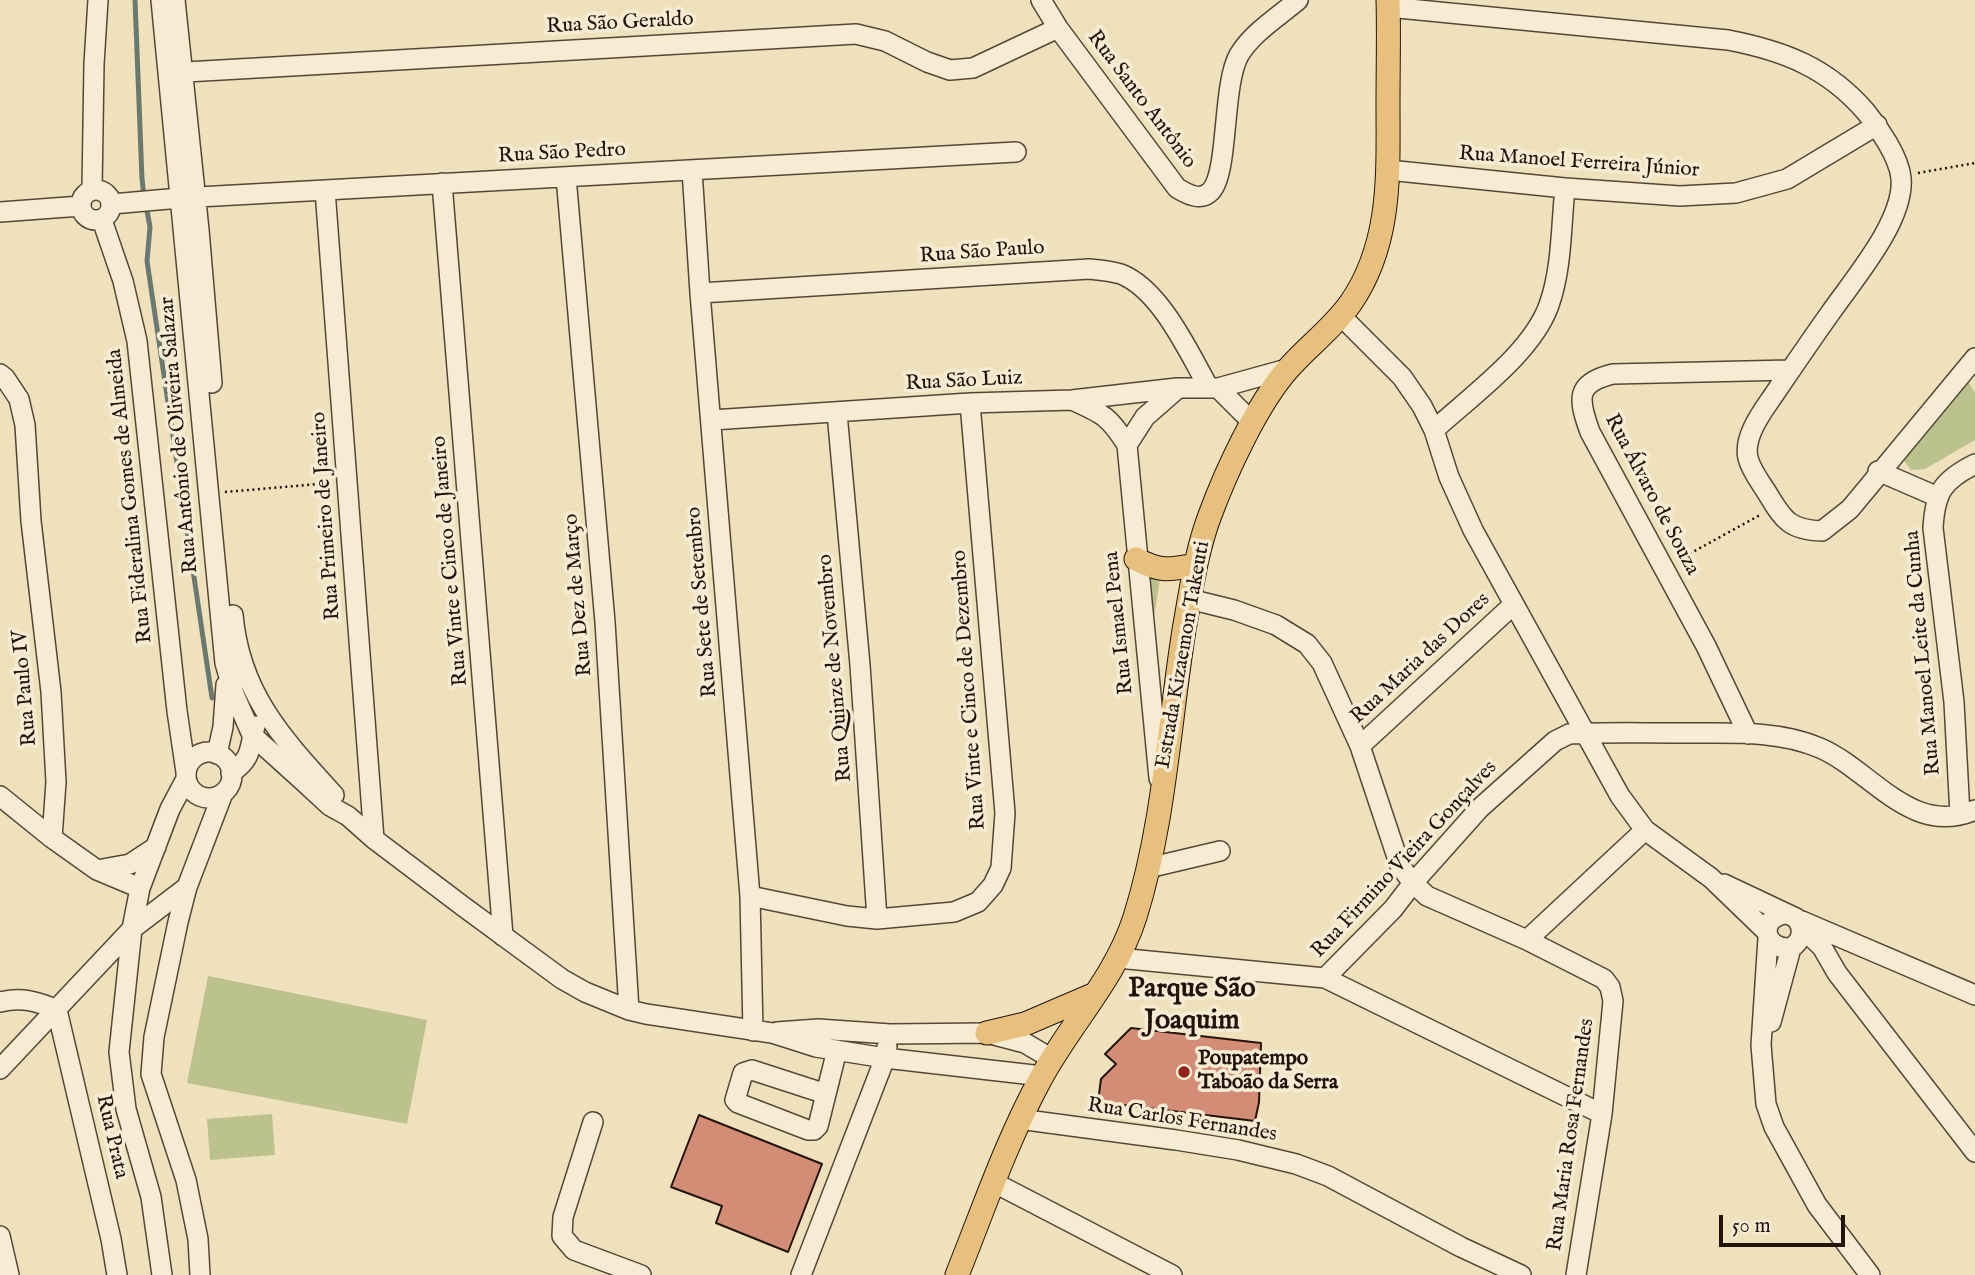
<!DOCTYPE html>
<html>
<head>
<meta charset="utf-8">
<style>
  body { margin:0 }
  #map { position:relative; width:1975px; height:1275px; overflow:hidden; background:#efe1bb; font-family:"IM FELL English",serif }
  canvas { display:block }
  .scale { position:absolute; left:1719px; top:1215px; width:126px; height:32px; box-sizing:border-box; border:4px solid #22140b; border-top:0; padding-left:9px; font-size:21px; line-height:24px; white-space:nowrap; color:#22140b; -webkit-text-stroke:5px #f5ecd3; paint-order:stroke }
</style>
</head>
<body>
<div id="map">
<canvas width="1975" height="1275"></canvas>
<div class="scale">50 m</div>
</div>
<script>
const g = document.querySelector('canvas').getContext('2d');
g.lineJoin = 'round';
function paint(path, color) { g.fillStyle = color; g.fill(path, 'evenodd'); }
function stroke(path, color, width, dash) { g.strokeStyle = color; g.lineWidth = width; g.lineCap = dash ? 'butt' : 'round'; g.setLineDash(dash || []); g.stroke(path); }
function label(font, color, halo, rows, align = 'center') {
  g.font = font + ' "IM FELL English",serif'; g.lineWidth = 7; g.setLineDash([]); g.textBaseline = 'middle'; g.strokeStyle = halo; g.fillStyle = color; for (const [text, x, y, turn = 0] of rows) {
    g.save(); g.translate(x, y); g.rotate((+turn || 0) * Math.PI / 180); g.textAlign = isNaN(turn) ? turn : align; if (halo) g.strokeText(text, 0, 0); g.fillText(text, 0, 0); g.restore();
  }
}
paint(new Path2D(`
  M1965,375L1975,393V440L1925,469L1911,470L1904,461V449Z
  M1139,575L1160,579L1143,687Z
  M208,976L427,1020L407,1124L187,1083Z
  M272,1114L275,1155L210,1160L207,1119Z`), '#bcc28e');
stroke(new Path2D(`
  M135,0L142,179L144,196
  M146,205L150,227L147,261L212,698`), '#6a7970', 5);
const building = new Path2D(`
  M1131,1028L1261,1043L1259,1102L1255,1121L1098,1102L1101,1079L1116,1064L1105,1054Z
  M699,1115L822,1164L788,1252L716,1223L722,1206L671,1187Z`);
paint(building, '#d38d76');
stroke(building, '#22140b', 2);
const minor = new Path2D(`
  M161,0L225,663L234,694L252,735L303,781L330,806L348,816L374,839L464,907L562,979L585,992L629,1010L646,1014L772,1033L816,1047L885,1058L1042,1076
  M175,0L199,230L212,383
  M1041,0L1058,28L1177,188C1187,194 1201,202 1211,191C1229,172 1222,85 1239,55C1252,33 1278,17 1298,0
  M1388,7L1728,40C1785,51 1828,68 1866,112C1879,128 1899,157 1901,178C1905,220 1854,279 1831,312C1811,340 1792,368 1773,396C1762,412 1743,437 1748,458C1751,471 1762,484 1769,496C1784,521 1791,530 1822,531L1850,509L1975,358
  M168,73L856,34L885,41L927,62L950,70L973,68L1058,28
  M692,170L700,293L750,896L753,1031
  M1388,170L1565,188L1680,196L1736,193L1787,179L1877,125
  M566,177L605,622L629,1010
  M442,183L503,936
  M81 205a15 15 0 1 1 30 0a15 15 0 1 1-30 0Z
  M92,190L94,64L98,0
  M325,190L374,839
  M112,204L180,198L1016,152
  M0,212L81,206
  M102,220L123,281L137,341L177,711L186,772
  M700,293L1089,269C1099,270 1111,271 1121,274C1161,290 1189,353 1209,388
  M1341,316L1402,377L1422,406L1434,430L1449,477L1473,530L1620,796L1645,830L1711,878L1767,932
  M0,374L5,378L19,399L25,425L31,521L51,692L56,782L52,838
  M1218,388L1252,422
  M1072,400C1103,414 1109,416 1127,445L1159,778
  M837,413L860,665L877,919
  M712,420L970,403L1072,400L1177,388H1218L1287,369
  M1434,430C1471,396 1532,353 1549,305C1562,269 1561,226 1565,188
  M1127,445L1145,417L1177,389
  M1878,471L1938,497
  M1189,599L1234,610L1276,625L1307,644L1322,663L1360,746L1400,866L1413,883L1427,896L1527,940L1604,979L1610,987L1613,1001L1602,1114L1576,1275
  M233,615C240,694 283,739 334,795
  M1748,734L1706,646L1590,432C1578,399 1575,383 1613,374L1791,370
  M1360,746L1513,605
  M186 775a23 23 0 1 1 46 0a23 23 0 1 1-46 0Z
  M217,754L223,727L226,685
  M231,773C253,758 249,748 255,726
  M0,796L52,838L97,870L140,888
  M1960,815L1954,702L1933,528C1935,492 1943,480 1975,464
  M1148,868L1220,851
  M97,870L130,864L156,847
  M1724,884L1796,918C1805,929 1802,941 1791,948C1763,950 1758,918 1785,914
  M750,896L847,916L877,919L954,912L978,902L993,885L1001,868L1005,813L970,403
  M1802,921L1975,995
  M1802,928L1822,947L1837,973L1975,1152
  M1768,938L1761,1045L1766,1104L1774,1127L1817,1205L1870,1275
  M1527,940L1645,830
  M1118,958L1325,978L1602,1114
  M1325,978L1393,909L1413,883L1480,808L1555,741L1569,734C1603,732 1637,733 1671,733C1719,734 1774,728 1820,748C1871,770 1912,838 1975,810
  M0,1002C22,997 37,1001 57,1010
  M57,1010L111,1239L117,1275
  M1771,1022L1791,948
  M777,1032L818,1029L890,1034L987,1033L1025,1043L1052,1059
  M0,1069L132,929L187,887
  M826,1094L752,1070L743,1073L735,1100L738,1103L808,1130H814L818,1126L837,1050
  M1019,1119L1176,1140L1238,1150L1296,1164L1328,1176L1461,1247L1521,1275
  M593,1122L563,1217L562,1236L574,1250L641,1275
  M993,1182L1172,1275
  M0,1236L9,1275
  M162,1275L151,1197L126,1109L119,1052L132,929L140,888L170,809L186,779
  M200,1275L198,1239L186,1180L151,1074L154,1037L178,922L187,887L223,793
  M801,1275L885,1058L887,1047`);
const major = new Path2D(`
  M1136,559C1160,572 1169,570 1195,565
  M987,1033L1025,1024L1095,994
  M957,1275C984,1208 1006,1142 1041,1078C1071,1023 1116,977 1135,917C1164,825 1169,725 1184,630C1191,591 1196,552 1210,515C1226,472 1257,404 1288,369C1307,347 1332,329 1350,304C1392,244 1388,174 1388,104C1388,69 1389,35 1388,0`);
stroke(minor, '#554737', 22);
stroke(major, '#22140b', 25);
stroke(new Path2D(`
  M1918,173L1975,163
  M225,492L330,483
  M1680,559L1760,515`), '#22140b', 2.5, [2, 3.5]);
stroke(minor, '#f5ecd3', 19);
stroke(major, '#e8c07e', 23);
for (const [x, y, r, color] of [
  [1184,1072,7,"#8f2418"]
]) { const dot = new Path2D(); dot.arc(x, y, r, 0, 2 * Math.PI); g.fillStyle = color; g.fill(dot); stroke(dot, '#f5ecd3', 2.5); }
label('21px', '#22140b', '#f5ecd3', [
  ["Rua São Geraldo",620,24,-3],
  ["Rua Santo Antônio",1141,100,53],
  ["Rua São Pedro",562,154,-3],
  ["Rua Manoel Ferreira Júnior",1579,163,4],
  ["Rua São Paulo",982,253,-4],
  ["Rua São Luiz",964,382,-3],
  ["Rua Antônio de Oliveira Salazar",180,435,-95],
  ["Rua Álvaro de Souza",1651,495,62],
  ["Rua Fideralina Gomes de Almeida",131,496,-96],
  ["Rua Primeiro de Janeiro",327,516,-94],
  ["Rua Vinte e Cinco de Janeiro",451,561,-95],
  ["Rua Dez de Março",579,595,-95],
  ["Rua Sete de Setembro",703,602,-95],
  ["Rua Ismael Pena",1120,623,-96],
  ["Rua Manoel Leite da Cunha",1924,653,-95],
  ["Estrada Kizaemon Takeuti",1184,655,-80],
  ["Rua Maria das Dores",1421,659,-43],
  ["Rua Quinze de Novembro",836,668,-95],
  ["Rua Paulo IV",26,688,-95],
  ["Rua Vinte e Cinco de Dezembro",970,690,-94],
  ["Rua Firmino Vieira Gonçalves",1405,860,-47],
  ["Rua Carlos Fernandes",1182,1121,9],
  ["Rua Maria Rosa Fernandes",1572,1135,-82],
  ["Rua Prata",111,1137,77]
]);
label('bold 21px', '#22140b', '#f5ecd3', [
  ["Poupatempo",1198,1060],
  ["Taboão da Serra",1198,1084]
], 'left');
label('bold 28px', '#22140b', '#f5ecd3', [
  ["Parque São",1192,990],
  ["Joaquim",1192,1022]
]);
</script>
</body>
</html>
